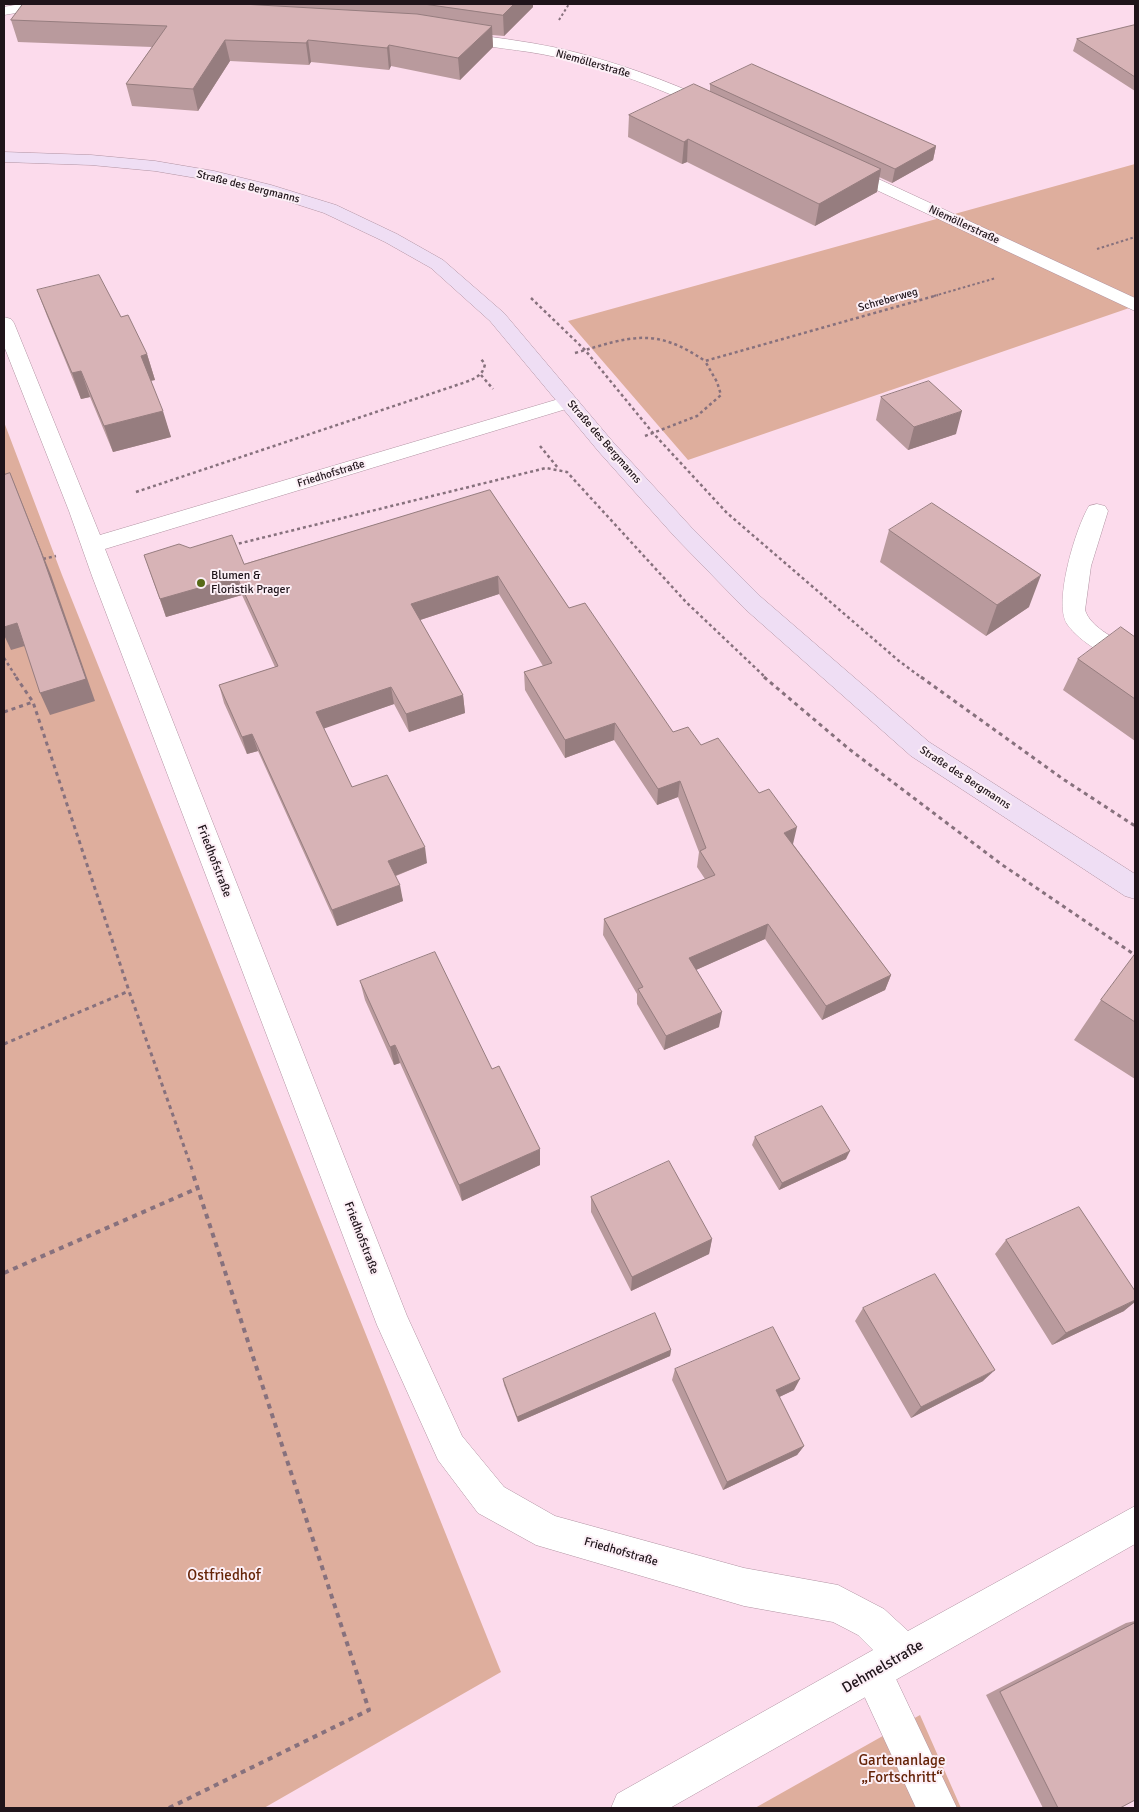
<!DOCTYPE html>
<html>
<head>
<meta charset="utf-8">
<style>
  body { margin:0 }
  #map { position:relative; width:1139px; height:1812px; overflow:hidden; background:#fcdbec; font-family:Signika,sans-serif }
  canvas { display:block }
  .frame { position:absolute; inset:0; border:5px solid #1f141a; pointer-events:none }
</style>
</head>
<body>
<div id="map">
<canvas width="1139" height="1812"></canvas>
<div class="frame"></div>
</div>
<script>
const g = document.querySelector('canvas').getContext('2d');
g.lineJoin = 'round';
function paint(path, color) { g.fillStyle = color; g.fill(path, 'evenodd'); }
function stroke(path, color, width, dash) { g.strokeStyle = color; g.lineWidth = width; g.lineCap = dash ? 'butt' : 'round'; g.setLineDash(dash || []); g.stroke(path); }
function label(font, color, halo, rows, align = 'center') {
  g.font = font + ' Signika,sans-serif'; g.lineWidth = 4; g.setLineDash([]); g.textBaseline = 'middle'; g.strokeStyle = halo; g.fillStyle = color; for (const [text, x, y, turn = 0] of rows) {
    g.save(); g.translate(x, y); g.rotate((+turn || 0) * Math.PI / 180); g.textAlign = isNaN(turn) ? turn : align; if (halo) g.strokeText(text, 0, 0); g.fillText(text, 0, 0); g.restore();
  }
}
paint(new Path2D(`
  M1135,164V306L688,460L568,321Z
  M4,422L62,575L501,1672L264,1808H4Z
  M920,1715L961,1808H755Z`), '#deae9d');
const lane = new Path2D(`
  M1097,504L1105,506L1108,511L1091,566L1085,610C1091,629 1119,640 1135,650V670L1127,667C1107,655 1081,644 1067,624C1053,602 1076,527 1089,506Z
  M873,1655L887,1660L957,1808H916L854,1674L859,1660Z`);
const street = new Path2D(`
  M21,4H61L64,7L57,11L34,10L4,15V7Z
  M456,32C490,37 525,41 558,48C614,61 666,80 718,104L720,107L712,112L706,110C658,88 608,68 556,57C521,49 485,48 451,39L449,36L451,33Z
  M844,163L1135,298V311L838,172L836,168L838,164Z
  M4,317L11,319L14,323L100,535L562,398L569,396L576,398L579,402L576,406L105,549L407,1316L462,1436L504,1487L555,1516L744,1568L838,1585L884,1609L908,1631L1135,1506V1544L670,1808H611L617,1794L873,1650L858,1635L833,1622L744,1606L536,1545L478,1513L438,1460L377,1325L92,576L69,511L4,346Z`);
const secondary = new Path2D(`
  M4,152L91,155L155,161L214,171L271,185L336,205L397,234L443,260L504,313L613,442L691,527L761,597L929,742L1135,874V899L1125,896L911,756L745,609L675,537L599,452L490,321L431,268L385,242L324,213L265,194L214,181L155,171L91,165L4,162Z`);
stroke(lane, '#b193a2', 1);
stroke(street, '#b193a2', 1);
stroke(secondary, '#b193a2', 1);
stroke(new Path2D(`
  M559,20L569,4
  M1097,249L1135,237
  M934,296L996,278`), '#87717d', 2, [2.5, 2.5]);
stroke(new Path2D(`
  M531,298L585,350L653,433L727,513L899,661L922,678
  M575,353C630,337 654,326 705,361L938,295
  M481,375L493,389
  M645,436L697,416L721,395L717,382L705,361
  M540,446L558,468
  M136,492L466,382C476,378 483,375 485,364L481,359
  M233,545L546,468L567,472L686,602L766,678
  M43,559L56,556
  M4,658L17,678`), '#87717d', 2.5, [3, 3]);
stroke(new Path2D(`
  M16,677L33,702L129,991L193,1172
  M764,677L849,749L1001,864L1135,955
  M921,677L1063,779L1135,826
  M4,712L33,702
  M4,1044L129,991`), '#87717d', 3, [4, 4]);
stroke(new Path2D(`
  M4,1273L198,1188
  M169,1808L369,1710L192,1171`), '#87717d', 4, [5, 5]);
paint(lane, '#fff');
paint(street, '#fff');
paint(secondary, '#efdef4');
paint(new Path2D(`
  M23,4H533V7L504,36L492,35L493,47L460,80L391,66L389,70L311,62L309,65L230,61L198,111L132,106L126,84L152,47L18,42L11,20Z
  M1135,25V91L1073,51L1077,39Z
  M710,84L936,146L933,160L892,183L879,177L877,192L815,226L687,162L682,164L628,137L629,115L710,91Z
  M37,290L147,354L155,380L151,381L171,437L113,452L90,397L81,399L47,316Z
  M881,397L956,434L908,450L876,420Z
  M490,490L569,608L673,732L701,745L793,844L891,975L885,990L822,1020L765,939L696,970L719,1027L664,1050L637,1004V994L603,935L604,919L705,879L697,867L699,852L678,797L657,805L614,740L565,758L525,690L524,672L543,666L499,594L420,620L463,695L465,713L409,732L394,704L323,728L352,787L427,863L396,876L403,901L337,926L258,751L247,754L224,703L219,685L275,667L242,595L166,617L144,555L190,548L244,564Z
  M889,530L1029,607L986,636L880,562Z
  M1135,637V741L1063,690L1078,659Z
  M1135,954V1079L1074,1040L1101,1000Z
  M360,981L540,1165L462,1201L400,1063L394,1065L365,1000Z
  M755,1137L846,1159L779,1190L752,1145Z
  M591,1197L712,1239L709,1254L631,1291L591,1212Z
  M1006,1240L1124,1311L1052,1345L995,1254Z
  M863,1308L983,1381L911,1418L855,1321Z
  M671,1350L670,1356L518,1422L504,1385L503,1379Z
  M675,1369L794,1390L779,1397L804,1446L797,1455L723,1490L672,1380Z
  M1135,1621V1800L1120,1808H1043L986,1695L1126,1623Z`), '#b99a9d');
paint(new Path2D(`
  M514,4H533V7L504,36L503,15Z
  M492,26L493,47L460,80L458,58Z
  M225,40L230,61L198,111L193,89Z
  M308,40L311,62L309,65L306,43Z
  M389,45L391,66L389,70L387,48Z
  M688,139L687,162L682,164L684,142Z
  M936,146L933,160L892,183L895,169Z
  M881,169L877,192L815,226L819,204Z
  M147,354L155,380L148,381L141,356Z
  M81,371L90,397L81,399L72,373Z
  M163,411L171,437L113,452L104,426Z
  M962,411L956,434L908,450L914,427Z
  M10,473L51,575L95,701L50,715L40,693Z
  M1041,575L1029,607L986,636L997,605Z
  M498,576L499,594L414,622L411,604Z
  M237,577L242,595L166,617L160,599Z
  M17,623L28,645L11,650L4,635V627Z
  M391,687L394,704L320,730L316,712Z
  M463,695L465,713L409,732L406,714Z
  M615,723L614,740L565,758V740Z
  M252,734L258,751L247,754L242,737Z
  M680,781L678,797L657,805L658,789Z
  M797,827L793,844L780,849L784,833Z
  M425,847L427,863L392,877L388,861Z
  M400,885L403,901L337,926L332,910Z
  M768,924L765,939L687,974L689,958Z
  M891,975L885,990L822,1020L826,1006Z
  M722,1012L719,1027L664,1050L666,1036Z
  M395,1045L400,1063L394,1065L390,1047Z
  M540,1149V1165L462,1201L459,1185Z
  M850,1151L846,1159L779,1190L782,1183Z
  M712,1239L709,1254L631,1291L632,1277Z
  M1135,1300V1302L1124,1311L1052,1345L1066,1333Z
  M671,1350L670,1356L518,1422L517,1417Z
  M995,1370L983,1381L911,1418L921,1407Z
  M800,1379L794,1390L771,1401L776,1390Z
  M804,1446L797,1455L723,1490L727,1482Z`), '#967d7f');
const building = new Path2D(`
  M23,4H242L417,14L492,26L458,58L389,45L387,48L308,40L306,43L225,40L193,89L126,84L167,26L11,20Z
  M424,4H514L503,15Z
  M1135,25V77L1077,39Z
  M752,64L936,146L895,169L710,84Z
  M694,84L881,169L819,204L688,139L684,142L629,115Z
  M99,275L121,317L128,315L147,354L141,356L163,411L104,426L81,371L72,373L37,290Z
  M929,381L962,411L914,427L881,397Z
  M10,473L41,552L86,679L40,693L17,623L4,627V475Z
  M490,490L569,608L585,603L673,732L688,727L701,745L718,738L759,793L769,789L797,827L784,833L891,975L826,1006L768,924L689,958L722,1012L666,1036L638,989L643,987L604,919L715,875L700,851L706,848L680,781L658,789L615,723L565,740L524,672L552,663L498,576L411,604L463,695L406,714L391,687L316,712L352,787L387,775L425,847L388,861L400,885L332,910L252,734L242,737L219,685L278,666L237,577L160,599L144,555L179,544L190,548L232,535L244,564Z
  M932,503L1041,575L997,605L889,530Z
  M1121,627L1135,637V699L1078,659Z
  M435,952L492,1069L499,1066L540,1149L459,1185L395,1045L390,1047L360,981Z
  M1135,954V1022L1101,1000Z
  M822,1106L850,1151L782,1183L755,1137Z
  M669,1161L712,1239L632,1277L591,1197Z
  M1079,1207L1135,1291V1300L1066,1333L1006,1240Z
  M935,1274L995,1370L921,1407L863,1308Z
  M655,1313L671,1350L517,1417L503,1379Z
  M773,1327L800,1379L776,1390L804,1446L727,1482L675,1369Z
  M1135,1623V1800L1120,1808H1058L1000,1692Z`);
paint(building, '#d7b3b6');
stroke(building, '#967d7f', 1);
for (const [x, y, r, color] of [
  [201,583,5,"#566a17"]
]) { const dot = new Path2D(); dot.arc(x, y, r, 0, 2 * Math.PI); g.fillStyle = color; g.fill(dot); stroke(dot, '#fceff6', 2); }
label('11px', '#1f141a', '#fceff6', [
  ["Niemöllerstraße",593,64,16],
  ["Straße des Bergmanns",248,187,14],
  ["Niemöllerstraße",964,225,25],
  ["Schreberweg",888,300,-16],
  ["Straße des Bergmanns",604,442,49],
  ["Friedhofstraße",331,474,-17],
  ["Straße des Bergmanns",965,778,33]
]);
label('12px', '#1f141a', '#fceff6', [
  ["Blumen &",211,576],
  ["Floristik Prager",211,590]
], 'left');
label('12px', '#1f141a', '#fceff6', [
  ["Friedhofstraße",214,861,69],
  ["Friedhofstraße",361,1238,69],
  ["Friedhofstraße",621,1552,16]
]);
label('15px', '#652408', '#fceff6', [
  ["Ostfriedhof",224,1576],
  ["Gartenanlage",902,1761],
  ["„Fortschritt“",902,1778]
]);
label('15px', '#1f141a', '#fceff6', [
  ["Dehmelstraße",883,1667,-30]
]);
</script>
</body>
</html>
